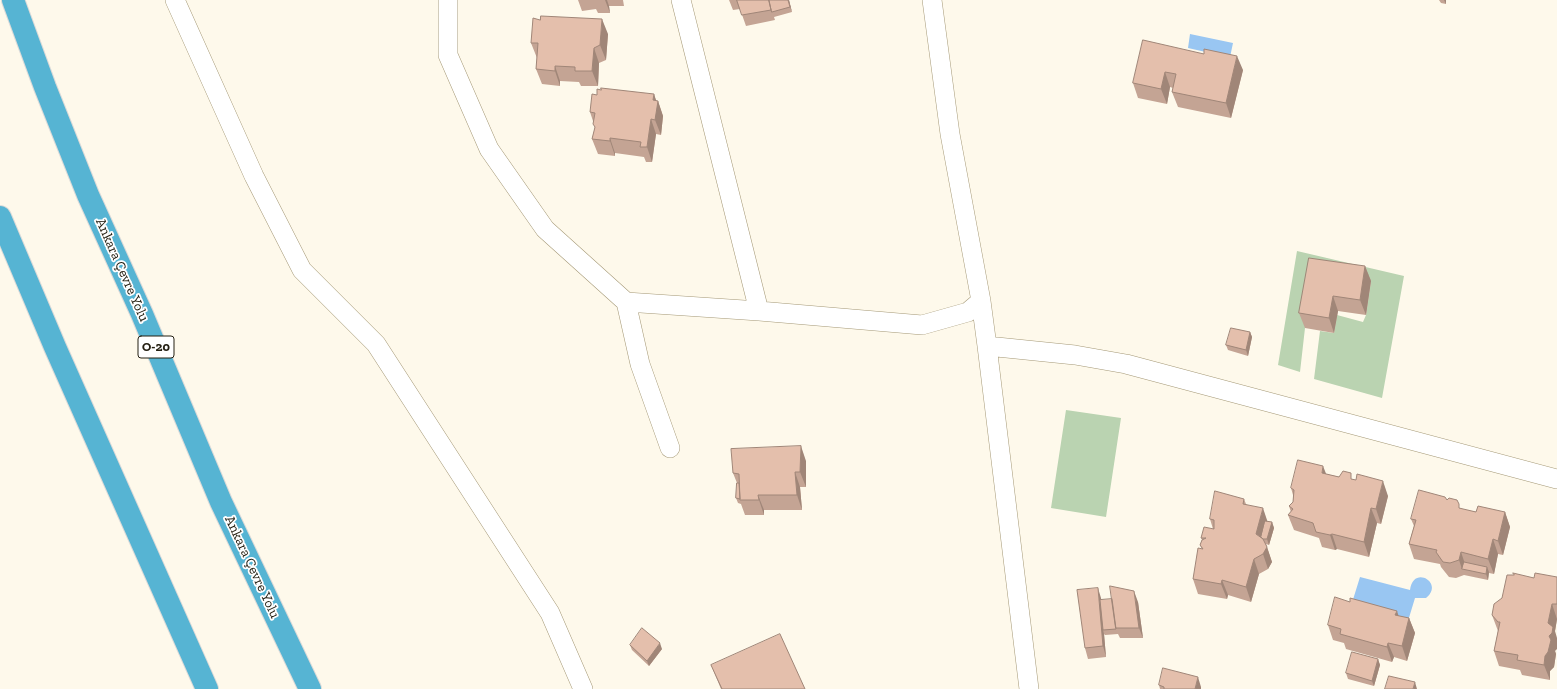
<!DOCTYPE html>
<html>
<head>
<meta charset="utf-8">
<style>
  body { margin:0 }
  canvas { display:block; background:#fef9eb }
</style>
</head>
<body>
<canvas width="1557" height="689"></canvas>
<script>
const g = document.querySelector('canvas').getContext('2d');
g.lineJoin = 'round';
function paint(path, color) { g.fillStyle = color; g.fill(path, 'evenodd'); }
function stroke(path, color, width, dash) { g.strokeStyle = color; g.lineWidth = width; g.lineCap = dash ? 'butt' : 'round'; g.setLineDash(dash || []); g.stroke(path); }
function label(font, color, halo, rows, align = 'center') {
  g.font = font + ' "Zilla Slab",serif'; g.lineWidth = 3.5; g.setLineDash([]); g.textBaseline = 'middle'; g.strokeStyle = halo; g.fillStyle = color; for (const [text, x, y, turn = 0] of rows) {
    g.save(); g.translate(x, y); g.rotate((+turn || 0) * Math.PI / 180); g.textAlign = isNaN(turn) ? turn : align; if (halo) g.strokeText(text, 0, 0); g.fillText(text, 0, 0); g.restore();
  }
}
paint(new Path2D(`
  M1297,251L1404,276L1382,398L1314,379L1320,331L1334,333L1337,315L1363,322L1366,315L1371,281L1305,328L1300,372L1278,365Z
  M1066,410L1121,418L1106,517L1051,508Z`), '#bad3b1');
paint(new Path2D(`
  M1190,34L1233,43L1229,62L1219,55L1188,48Z
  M1360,577L1410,590C1413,564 1445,583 1426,598H1415L1408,621L1351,606Z`), '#99c6f2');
const street = new Path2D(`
  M175,0L254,176L302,270L376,344L550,613L583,689
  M448,0V55L489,149L545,229L626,302L640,364L670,448
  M681,0L759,311
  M932,0L950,134L981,301L987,346L1029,689
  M626,302L759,311L922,325L968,312L981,301
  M987,346L1075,355L1126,364L1557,479`);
const highway = new Path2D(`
  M13,0L45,87L88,195L142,314L221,502L310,689
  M0,217L55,347L207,689`);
stroke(street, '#a59977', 20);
stroke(highway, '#dcdbd9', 24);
stroke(street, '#fff', 19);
stroke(highway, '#56b4d3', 22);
paint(new Path2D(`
  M578,0H623L624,6H609L610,13H598L596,9L582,11Z
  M729,0H789L792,12L774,17L775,20L746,26L740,9L733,10Z
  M1439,0H1446V4L1441,3Z
  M608,34L606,60L599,63L598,86H581L579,82L560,81V86L542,84L536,69L537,58L531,43Z
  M1143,40L1243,70L1231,118L1178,107L1172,92L1173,88L1170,87L1167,104L1138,98L1133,83Z
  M654,94L656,101H658L663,116L661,135L656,134L652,162H646L644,157L615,153V156L598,154L592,139L595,127L590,112L597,95Z
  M1365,266L1371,281L1366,315L1338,311L1334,333L1305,328L1299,313Z
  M1250,332L1252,337L1248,356L1228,350L1226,345Z
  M806,461V487H800L802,510H764V515H745L741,504L738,503L736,498L737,483L733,473Z
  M1326,474L1354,480L1388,496L1381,524L1377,523L1369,557L1337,549L1335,550L1322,547L1319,538L1294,530L1288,515L1291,512L1289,506L1293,502V495L1291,488Z
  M1244,499L1246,504L1268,522H1272L1274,528L1269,545L1266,544L1272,562L1268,569L1259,574L1251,602L1228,595L1227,599L1198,594L1193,579L1202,549L1200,545L1202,540L1201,538L1213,529L1210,519Z
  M1447,500L1461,509L1476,512H1505L1510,527L1503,555L1498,554L1494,574L1489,573L1488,580L1464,575L1456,578L1449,577L1441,567L1440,564L1414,559L1409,544L1414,526L1411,519Z
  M1557,577V619L1555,631V651L1556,654L1554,667L1550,671V680L1522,675L1520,670L1499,666L1494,651L1498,631L1492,615L1502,598L1534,578Z
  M1101,598V600L1138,602L1143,638H1120L1118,634L1105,635L1104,634L1106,657L1088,659L1085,648Z
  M1398,616L1409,618L1415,633L1407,661L1394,657L1392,662L1346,649L1344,643L1333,640L1328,625Z
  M630,645L662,649L649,666L632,650Z
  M1378,659L1380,665L1374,686L1348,679L1346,673Z
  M711,665L805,689H721Z
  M1159,685L1201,687V689H1160Z`), '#c4a494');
paint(new Path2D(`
  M605,0H607L609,6L610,13Z
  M788,0H789L792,12L790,7Z
  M1444,0H1446V4Z
  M602,19L608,34L606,60L600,45Z
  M594,48L599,63L598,86L592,71Z
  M1237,56L1243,70L1231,118L1226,103Z
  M555,66L560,81V86L555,71Z
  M1165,72L1170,87L1167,104L1161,89Z
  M654,94L657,103L658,101L663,116L661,135L655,120L653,100Z
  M651,119L656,134L652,162L647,147Z
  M610,138L615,153V156L610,141Z
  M1365,266L1371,281L1366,315L1360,300Z
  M1333,296L1338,311L1334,333L1329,318Z
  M1250,332L1252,337L1248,356L1246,350Z
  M801,446L806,461V487L800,472Z
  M1323,466L1329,481L1322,473Z
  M795,472L800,487L802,510L797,495Z
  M1383,481L1388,496L1381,524L1376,509Z
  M758,495L764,510V515L759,500Z
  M1263,508L1268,523L1264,539L1256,534Z
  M1371,508L1377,523L1369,557L1364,542Z
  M1505,512L1510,527L1503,555L1498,541Z
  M1272,522L1274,528L1269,545L1267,539Z
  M1332,534L1337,549L1335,550L1330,535Z
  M1493,539L1498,554L1494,574L1488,559Z
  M1267,547L1272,562L1268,569L1263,554Z
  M1461,552L1466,567L1462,569L1459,560Z
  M1254,559L1259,574L1251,602L1246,587Z
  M1487,567L1489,572L1488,580L1486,574Z
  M1222,580L1228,595L1227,599L1221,584Z
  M1098,588L1101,598L1104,630H1103L1104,634L1106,657L1103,646Z
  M1134,591L1138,602L1143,638L1139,628Z
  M1552,604L1557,619L1555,631L1557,638V649L1555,651L1556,654L1554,667L1550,671V680L1544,665L1545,656L1549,636L1548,623Z
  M1397,611L1402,626L1395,615Z
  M1409,618L1415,633L1407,661L1402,646Z
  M660,643L662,649L649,666L647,661Z
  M1388,643L1394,657L1392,662L1387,647Z
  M1378,659L1380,665L1374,686L1372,681Z
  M1198,677L1201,687V689H1195Z
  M1415,682L1417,689H1413Z`), '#a08678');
const building = new Path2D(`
  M737,0H769L771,10L742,15Z
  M769,0H788L790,7L772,12Z
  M541,16L602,19L600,45L594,48L592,71H575V67L555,66V71L536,69L538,43H531L533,18L540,20Z
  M1143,40L1204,54V49L1237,56L1226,103L1172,92L1176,74L1165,72L1161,89L1133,83Z
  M601,88L654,94L653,100L658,101L655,120L651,119L647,147H640L641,142L610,138V141L592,139L595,127L593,124L595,113L590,112L592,94L597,95V89L601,90Z
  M1309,258L1365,266L1360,300L1333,296L1329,318L1299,313Z
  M1231,328L1250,332L1246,350L1226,345Z
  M801,446L800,472H795L797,495H758L759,500H740L739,474L733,473L731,449Z
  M1298,460L1323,466L1322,473L1339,477L1343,471L1351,473V479L1356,480L1357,474L1383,481L1376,509L1371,508L1364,542L1332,534L1330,535L1316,532L1313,523L1288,515L1293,509L1289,506L1293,502L1294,490L1291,488Z
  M737,483H739L740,499L736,498Z
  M1419,490L1445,497L1447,500L1449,498L1457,500L1459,504V508L1476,512L1478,506L1505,512L1498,541L1493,539L1488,559L1461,552L1459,560L1450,563L1443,562L1436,552L1437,550L1409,544L1416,520L1411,519Z
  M1215,491L1244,499L1243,504L1263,508L1256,534L1263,539L1267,547L1263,554L1254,559L1246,587L1222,580L1221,584L1193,579L1198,548L1203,549L1200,545L1202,540L1206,538H1201L1204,527L1214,529V520L1210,519Z
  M1265,521L1272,522L1267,539H1263L1261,537Z
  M1464,562L1487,567L1486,574L1462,569Z
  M1513,573L1534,578L1535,573L1557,577V604H1552L1548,623L1553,627L1552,633L1549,636L1551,640L1548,652L1545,656L1544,665L1517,660L1518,655L1494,651L1500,622H1498L1492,615L1494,604L1502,598L1507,575H1514Z
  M1110,586L1134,591L1139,628H1116Z
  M1098,588L1103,646L1085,648L1077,590Z
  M1335,597L1350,602V598L1397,611L1395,615L1409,618L1402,646L1388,643L1387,647L1340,634L1341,629L1328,625Z
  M1112,599L1116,629L1103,630L1100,600Z
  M642,628L660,643L647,661L630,645Z
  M780,634L805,689H722L711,665Z
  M1352,652L1378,659L1372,681L1346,673Z
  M1163,668L1198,677L1195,689H1164V687L1159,685Z
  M1389,676L1415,682L1413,689H1385Z`);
paint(building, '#e4bfac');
stroke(building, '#a08678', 1);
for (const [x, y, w] of [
  [156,347,36]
]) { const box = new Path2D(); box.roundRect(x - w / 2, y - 11, w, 22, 3); g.fillStyle = '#fff'; g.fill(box); stroke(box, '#252013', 1); }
label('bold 13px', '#252013', null, [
  ["O-20",156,347]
]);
label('14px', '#252013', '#fff', [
  ["Ankara Çevre Yolu",122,270,66],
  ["Ankara Çevre Yolu",252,567,65]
]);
</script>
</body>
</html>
